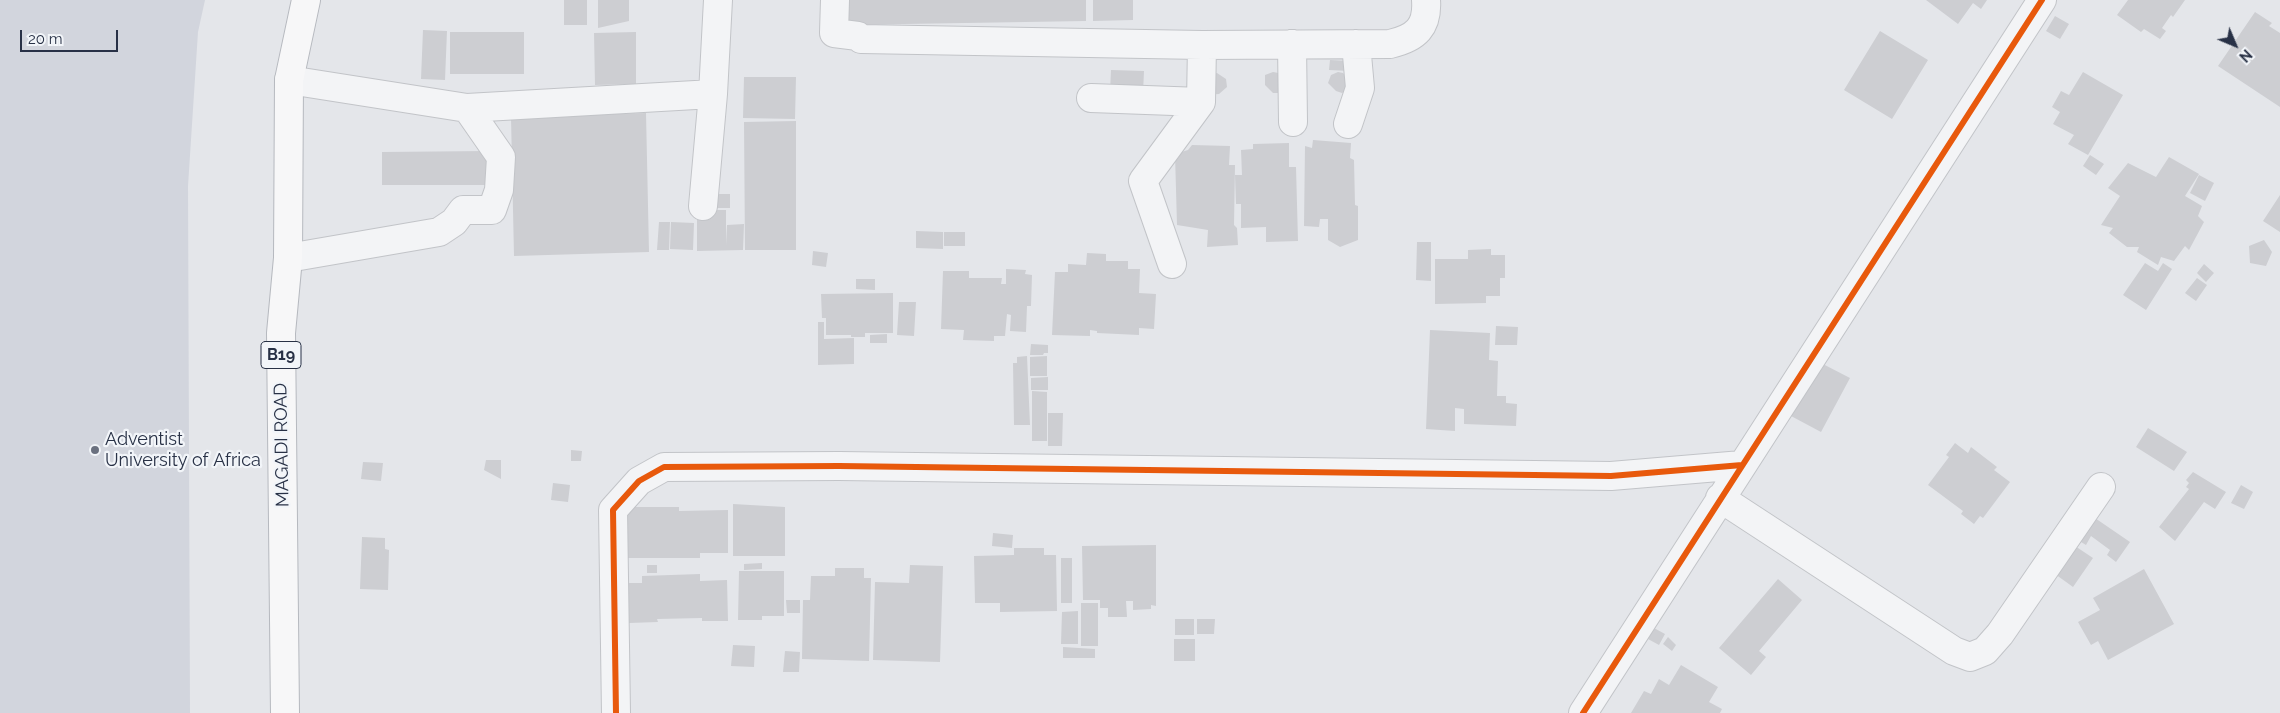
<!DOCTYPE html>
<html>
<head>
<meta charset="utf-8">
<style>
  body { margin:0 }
  #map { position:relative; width:2280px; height:713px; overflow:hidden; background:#e4e6ea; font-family:Raleway,sans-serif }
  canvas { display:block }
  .north { position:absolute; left:2210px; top:20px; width:50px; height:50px; -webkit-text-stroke:4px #f2f5f9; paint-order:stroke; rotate:135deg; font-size:14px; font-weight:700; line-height:20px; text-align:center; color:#283146 }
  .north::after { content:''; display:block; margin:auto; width:18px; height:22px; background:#283146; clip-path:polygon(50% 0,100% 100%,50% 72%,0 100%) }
  .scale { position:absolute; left:20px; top:30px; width:98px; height:22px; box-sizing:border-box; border:2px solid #283146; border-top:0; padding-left:6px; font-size:15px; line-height:18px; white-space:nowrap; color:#283146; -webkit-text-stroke:4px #f2f5f9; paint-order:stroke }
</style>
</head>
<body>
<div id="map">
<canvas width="2280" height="713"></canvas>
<div class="north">N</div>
<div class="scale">20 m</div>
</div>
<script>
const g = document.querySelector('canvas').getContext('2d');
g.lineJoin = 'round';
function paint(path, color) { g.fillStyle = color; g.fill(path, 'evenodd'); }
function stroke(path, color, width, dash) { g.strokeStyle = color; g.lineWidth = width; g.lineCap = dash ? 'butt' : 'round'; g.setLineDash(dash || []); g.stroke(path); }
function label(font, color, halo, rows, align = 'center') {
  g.font = font + ' Raleway,sans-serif'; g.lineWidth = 4.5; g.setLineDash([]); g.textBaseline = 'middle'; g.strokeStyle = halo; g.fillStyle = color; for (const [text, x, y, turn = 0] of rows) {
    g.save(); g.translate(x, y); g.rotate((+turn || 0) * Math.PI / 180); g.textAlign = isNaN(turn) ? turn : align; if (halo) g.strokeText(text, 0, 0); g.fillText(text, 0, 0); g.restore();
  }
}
paint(new Path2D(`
  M0,0H205L198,32L188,186L190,713H0Z`), '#d2d5dd');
paint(new Path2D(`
  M564,0H587V25H564Z
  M598,0H629V21L598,28Z
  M844,0H1086V21L844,25Z
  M1093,0H1133V20L1093,21Z
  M1926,0H1987L1981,9L1973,3L1958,24Z
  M2128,0H2185L2173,17L2171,15L2162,28L2166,31L2160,39L2144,29L2141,32L2117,15Z
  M2255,12L2272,23L2269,26L2280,33V107L2218,66Z
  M2055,16L2069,24L2060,39L2046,31Z
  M423,30L447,31L445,80L421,79Z
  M1880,31L1928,60L1892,119L1844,90Z
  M450,32H524V74H450Z
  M636,32V84L595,85L594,33Z
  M1330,60L1350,61V71L1329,70Z
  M1111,70L1144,71L1143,93L1110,92Z
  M1273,72L1284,74L1288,85L1278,93H1273L1265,85V75Z
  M1338,72L1343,73L1351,80L1352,87L1342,93L1336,91L1328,83L1331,75Z
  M2083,72L2123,95L2088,155L2068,144L2074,135L2053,124L2060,112L2052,107L2061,91L2069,95Z
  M1217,73L1226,79L1227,87L1219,94L1207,95L1210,74Z
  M744,77H796L795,119L743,118Z
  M646,113L649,252L514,256L511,117Z
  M796,121V250H745L744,122Z
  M1313,140L1351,143L1350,158L1354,160L1355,205L1358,206V240L1340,247L1328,240V219H1320L1319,227L1304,226L1305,146L1312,148Z
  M1289,143V167H1296L1298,241L1266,242V227L1241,228V204H1236L1235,175H1242L1241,150L1253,149V144Z
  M1192,145L1230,146L1229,165H1235L1234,225L1237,228L1238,245L1207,247L1208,230L1177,225L1175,154L1188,150Z
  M488,151V185H382V152Z
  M2090,155L2104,164L2096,175L2083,166Z
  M2169,157L2199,174L2185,196L2202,206L2198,216L2204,222L2189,250L2185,246L2174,261L2161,257L2158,265L2137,252L2139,247H2127L2109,233L2113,228L2101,225L2120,196L2108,188L2128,163L2156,177Z
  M2199,175L2214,183L2205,201L2190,193Z
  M716,194H730V208H716Z
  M2280,195V232L2263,221Z
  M697,210H726V245L727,225L744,224L743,250L697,251Z
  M659,222H670L669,250H657Z
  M671,222L694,223L693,250L670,249Z
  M916,231L943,232V249L916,248Z
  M944,232H965V246H944Z
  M2264,240L2272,252L2266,266L2250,263L2249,246Z
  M1417,242H1431V281L1416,280Z
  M1491,249V255H1505V278H1500V296H1486V303L1435,304V259H1468V250Z
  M813,251L828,253L826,267L812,265Z
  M1087,253L1106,254V261H1128V269H1140L1139,293L1156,294L1154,329L1139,328V335L1097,333V331L1090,330V336L1052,335L1055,272H1068V264L1086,265Z
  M2145,263L2158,271L2163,263L2172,269L2146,310L2123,295Z
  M2204,264L2214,273L2206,282L2197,273Z
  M1006,269L1026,270L1025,274L1032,275L1031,306H1027L1026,332L1010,331L1011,315L1007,314L1005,336H994V341L963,340L964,330L941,329L943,271H969V278H1002L1001,284H1006Z
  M2197,278L2207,285L2196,301L2185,293Z
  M856,279H875V290L856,289Z
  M893,293V333H865V337H851V335H826V318H822L821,294Z
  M899,302H916L914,336L897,335Z
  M818,322H824V339L854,338V364L818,365Z
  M1496,326L1518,327L1517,345H1495Z
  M1430,330L1490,333L1489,360L1498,361L1497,396H1506V403L1517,404L1516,426L1464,424V409L1455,408V431L1426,429Z
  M887,334V343H870V335Z
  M1031,344L1048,345V353H1044L1043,355H1030Z
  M1027,356L1030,425H1014L1013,363H1017V357Z
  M1047,356V376H1030V357Z
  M1819,362L1850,378L1821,432L1791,416Z
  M1048,377V390H1031V378Z
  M1032,391L1047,392V441H1032Z
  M1048,413H1063L1062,446H1048Z
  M2148,428L2187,452L2174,471L2136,447Z
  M1955,443L1968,453L1971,447L1997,467L1994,470L2010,482L1983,518L1980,516L1974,524L1961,514L1963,511L1928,485L1949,457L1946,455Z
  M571,450L582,451L581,461H571Z
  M486,460H501V479L484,470Z
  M363,462L383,463L381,481L361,479Z
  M2193,472L2226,492L2215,509L2204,502L2175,541L2159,527L2189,489L2186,487L2189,483L2186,480Z
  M553,483L570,485L568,502L551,500Z
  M2241,485L2253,492L2244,509L2231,503Z
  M733,504L785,507V556H733Z
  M628,507H679V511L728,510V553H700V558H627Z
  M2092,516L2130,542L2116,562L2107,555L2110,550L2091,536L2086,545L2076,539Z
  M993,533L1013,535L1012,548L992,546Z
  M362,537L385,538V549L389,550L388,590L360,589Z
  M1156,545V606L1151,605V609L1133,610V601H1126L1127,617H1108V608H1100V600H1083L1082,546Z
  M2075,546L2093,558L2073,587L2055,574Z
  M1014,548H1044V555H1056L1057,611L1000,612V603H975L974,556L1014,555Z
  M1061,558H1072V603H1061Z
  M762,563V569L744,570V564Z
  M647,565H657V573H647Z
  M910,565L943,566L940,662L873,660L875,582L909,583Z
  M835,568H864V578H871L869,661L802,659L803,600H810L811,576H835Z
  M2144,569L2174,624L2108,660L2098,641L2091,645L2078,622L2100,610L2093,598Z
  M739,571H784V616H762V620H738Z
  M700,574V581L727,580L728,621H702V618L657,619L658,622L629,623L628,583H642V576Z
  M1778,579L1802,600L1759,651L1766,657L1751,675L1719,648Z
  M786,600H800V613H787Z
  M1081,603H1098V646H1081Z
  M1078,611V644H1061L1062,612Z
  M1175,619H1194V635H1175Z
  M1197,619H1215L1214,634H1197Z
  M1654,628L1665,634L1659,645L1648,639Z
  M1668,637L1676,645L1672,651L1663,644Z
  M1174,639H1195V661H1174Z
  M733,645L755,646L754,667L731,666Z
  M1063,647L1095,649V658H1063Z
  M785,651L800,652L799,672H783Z
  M1681,665L1718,687L1709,702L1722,709L1720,713H1631L1644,691L1651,694L1659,679L1669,685Z`), '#cdced2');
const minor = new Path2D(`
  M835,0L834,33L858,36L861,39L1202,45L1390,44C1416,38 1428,27 1426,0
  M1292,44L1293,122
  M289,80L467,108L713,94L703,206
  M713,94L718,0
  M1091,98L1201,102
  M1348,124L1360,88L1356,44
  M288,258L439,232L454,222L463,210H492L499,190L501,157L467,108
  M1172,264L1143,181L1201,102L1202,45
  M1720,498L1954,651L1970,657L1985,651L2000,634L2101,487
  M616,713L613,510L639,481L664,467L839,466L1611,476L1742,465
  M1583,713L2042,0`);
const highway = new Path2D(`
  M285,713L281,333L288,258L289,80L306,0`);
stroke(minor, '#c2c4c8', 30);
stroke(highway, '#b6b9bf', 30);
stroke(minor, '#f3f4f6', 28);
stroke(highway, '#f7f7f8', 28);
stroke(new Path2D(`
  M616,713L613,510L639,481L664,467L839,466L1611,476L1742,465
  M1583,713L2042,0`), '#e8590c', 6);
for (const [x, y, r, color] of [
  [95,450,5,"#6a707f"]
]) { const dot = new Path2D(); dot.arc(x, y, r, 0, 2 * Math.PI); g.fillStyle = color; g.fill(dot); stroke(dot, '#f2f5f9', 2); }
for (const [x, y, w] of [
  [281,355,40]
]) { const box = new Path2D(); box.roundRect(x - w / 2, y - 13.5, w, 27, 4); g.fillStyle = '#f2f5f9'; g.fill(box); stroke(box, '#283146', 1); }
label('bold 16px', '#283146', null, [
  ["B19",281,355]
]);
label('18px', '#283146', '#f2f5f9', [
  ["Adventist",105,440],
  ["University of Africa",105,461]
], 'left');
label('18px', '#283146', '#f2f5f9', [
  ["MAGADI ROAD",282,445,-91]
]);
</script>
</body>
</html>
